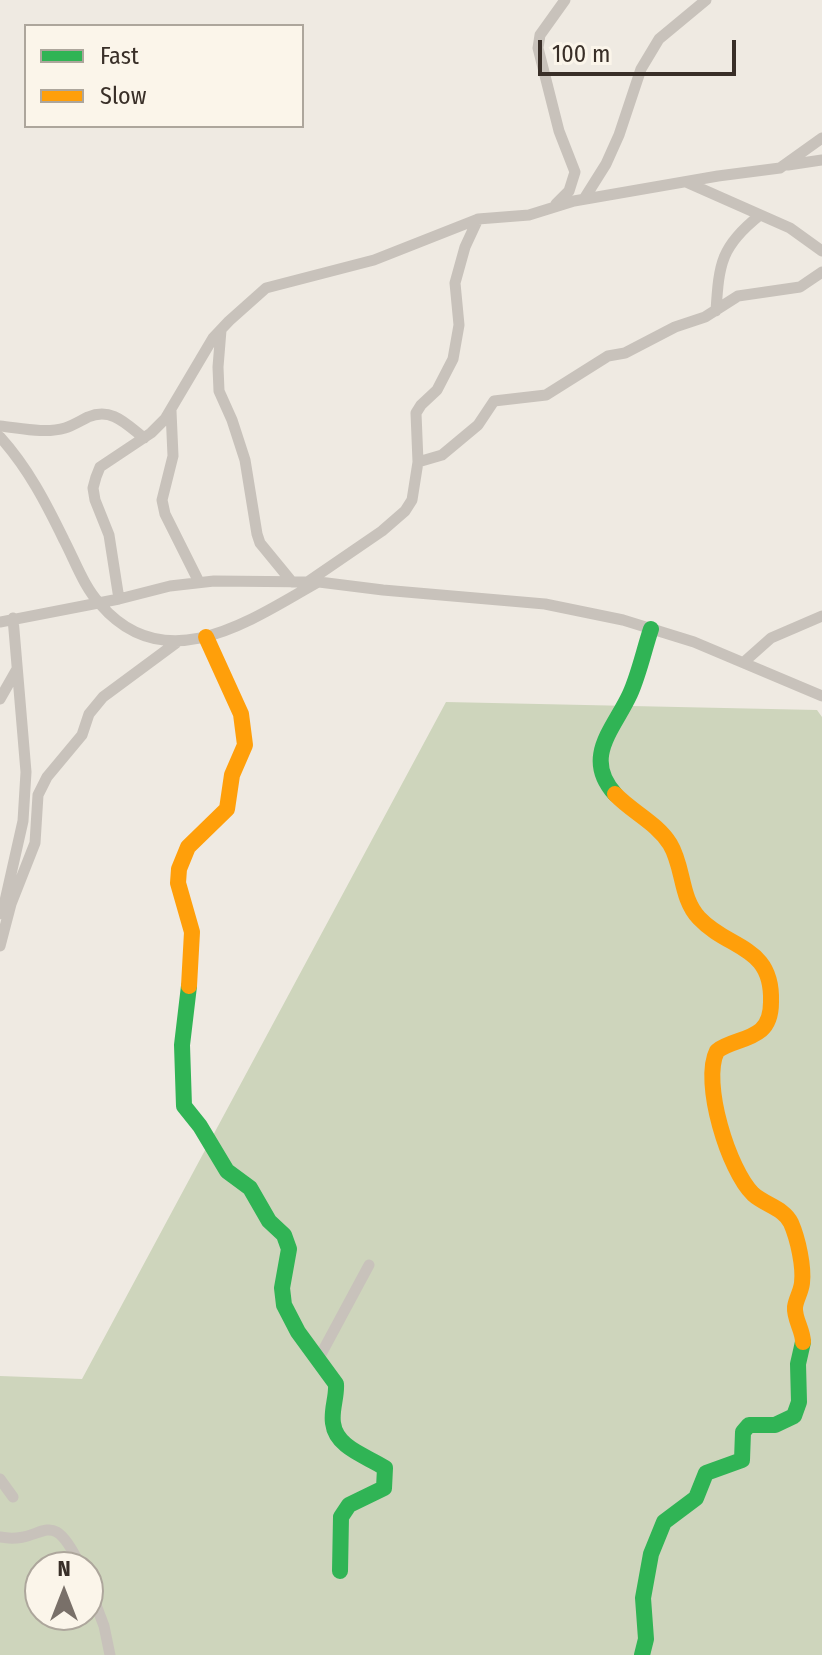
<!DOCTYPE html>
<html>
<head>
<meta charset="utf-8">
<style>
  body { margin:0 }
  #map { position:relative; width:822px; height:1655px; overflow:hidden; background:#efeae2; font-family:"Fira Sans Condensed",sans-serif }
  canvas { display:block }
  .legend { position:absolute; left:24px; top:24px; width:280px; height:104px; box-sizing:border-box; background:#fbf5ea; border:2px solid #ada69c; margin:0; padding:10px 14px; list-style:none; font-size:24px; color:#392f28 }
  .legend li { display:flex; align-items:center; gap:16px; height:40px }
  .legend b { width:40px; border:2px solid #ada69c }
  .north { position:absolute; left:24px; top:1551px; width:80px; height:80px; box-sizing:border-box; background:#fbf5ea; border:2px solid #ada69c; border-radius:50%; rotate:0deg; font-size:22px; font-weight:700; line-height:32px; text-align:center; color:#392f28 }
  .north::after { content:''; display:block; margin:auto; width:28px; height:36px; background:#797069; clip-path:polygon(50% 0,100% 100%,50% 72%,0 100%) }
  .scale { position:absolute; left:538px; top:40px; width:198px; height:36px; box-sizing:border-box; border:4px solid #392f28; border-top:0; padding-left:10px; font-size:24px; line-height:28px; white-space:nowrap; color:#392f28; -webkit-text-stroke:6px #fbf5ea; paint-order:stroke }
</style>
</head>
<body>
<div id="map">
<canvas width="822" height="1655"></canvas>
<ul class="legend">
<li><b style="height:10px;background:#30b455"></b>Fast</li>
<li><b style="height:10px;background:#ff9f0a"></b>Slow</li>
</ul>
<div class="north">N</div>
<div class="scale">100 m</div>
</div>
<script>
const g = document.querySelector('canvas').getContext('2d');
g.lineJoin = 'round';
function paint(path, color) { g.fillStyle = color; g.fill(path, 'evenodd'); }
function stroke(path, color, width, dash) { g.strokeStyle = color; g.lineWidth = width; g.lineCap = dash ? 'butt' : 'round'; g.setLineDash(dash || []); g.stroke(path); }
paint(new Path2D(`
  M446,702L817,710L822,717V1655H0V1376L82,1379ZM40,1567H88V1615H40Z`), '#ced5bc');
stroke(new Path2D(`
  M788,165L822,160
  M686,182L790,228L822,251
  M584,199L606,164L619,135L641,69L659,39L706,0
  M556,204L569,191L575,172L559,131L538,48L540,35L565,0
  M716,311C719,263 721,246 760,215
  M221,330L218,367L219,391L232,420L245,460L257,534L260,543L292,582
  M171,411L173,456L162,500L165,514L199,582
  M0,426C20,428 45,434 65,428C72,426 80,421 88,417C112,407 126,424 144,438
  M0,437C28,468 46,503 64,540C75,561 84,587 100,604C165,680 250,621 318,582
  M418,462L442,455L478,425L494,401L546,395L608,356L625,353L675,327L705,317L738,296L800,287L822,272
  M309,581L382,531L405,511L412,500L418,462L416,413L421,405L437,390L453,359L459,325L455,283L465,247L478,219
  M119,599L109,535L95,500L93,488L96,477L100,467L151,433L165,419L213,338L229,321L266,288L374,260L478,219L529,215L574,201L718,176L780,168L822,138
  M0,622L119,599L170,586L214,581L319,582L383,590L545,604L623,620L694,642L822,696
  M744,662L771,638L822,616
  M0,699L17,669
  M2,914L23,821L26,772L13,618
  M0,946L11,904L35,843L38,795L47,777L82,735L89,714L103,697L176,643
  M319,1358L369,1265
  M0,1479L13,1497
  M0,1537C45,1546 49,1500 81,1567
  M88,1584L104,1626L110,1655`), '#c8c2bb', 11);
stroke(new Path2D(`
  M615,794C582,757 614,729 630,694C639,674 644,650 651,629
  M189,986L182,1045L184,1106L200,1126L227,1171L250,1188L269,1221L284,1235L289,1249L282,1288L284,1305L298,1332L336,1384C337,1397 331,1410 333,1423C336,1448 367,1456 385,1468L384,1488L349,1505L341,1517L340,1571
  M642,1655L646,1639L643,1598L651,1554L664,1522L696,1498L706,1473L742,1460L743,1432L749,1425H775L794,1416L799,1402L798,1364L803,1342`), '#30b455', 16);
stroke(new Path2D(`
  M615,794C632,812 657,823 670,844C684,867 680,898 699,918C729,950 773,945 771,1002C771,1012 769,1023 761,1030C748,1041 730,1041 717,1051C701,1082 729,1171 753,1194C765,1205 784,1208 791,1223C798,1239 804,1267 802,1283C801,1292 796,1299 795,1307C794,1319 803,1330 803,1342
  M189,986L192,932L178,883L179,869L188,847L227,809L232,775L245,745L241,714L206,637`), '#ff9f0a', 16);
</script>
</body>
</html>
